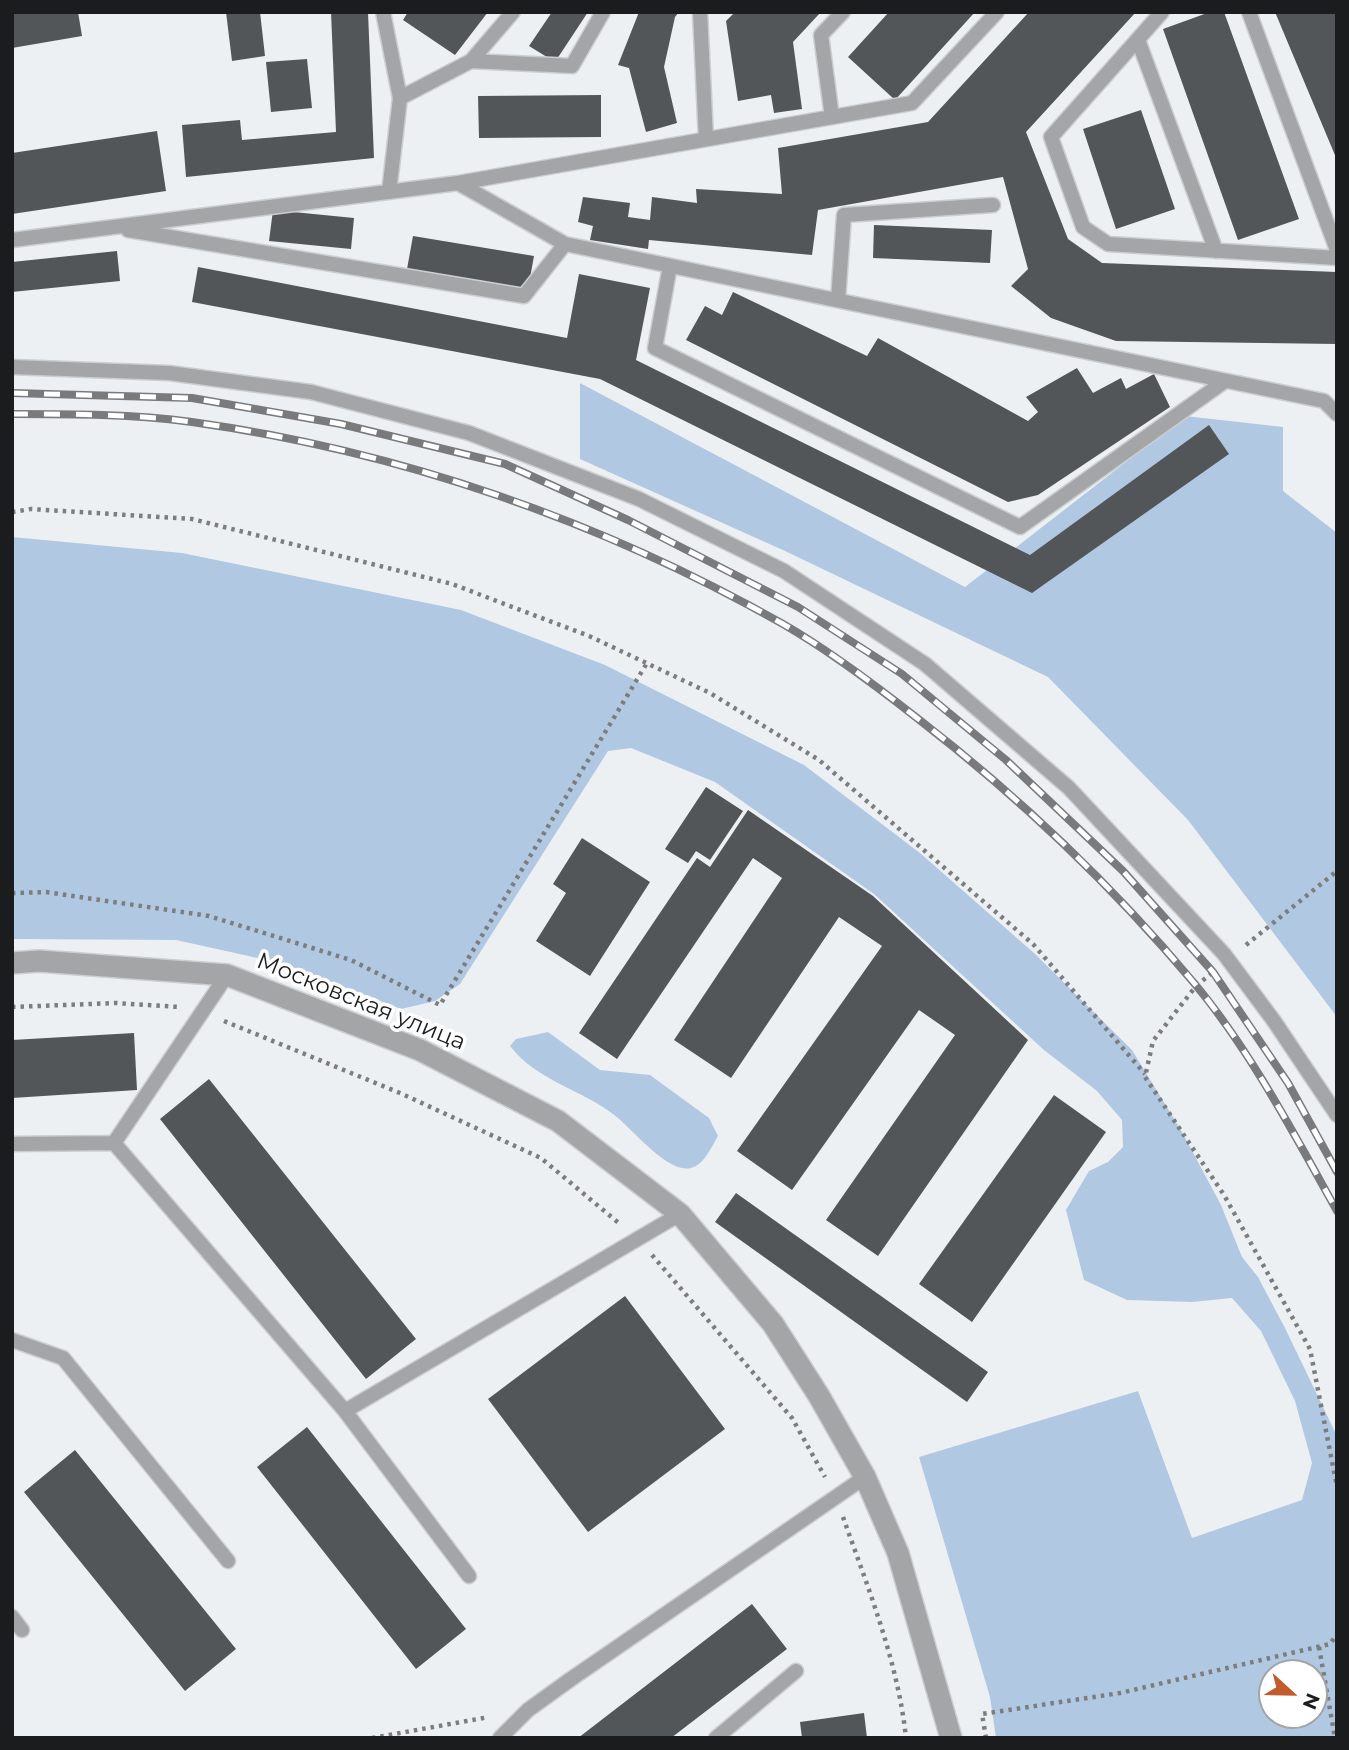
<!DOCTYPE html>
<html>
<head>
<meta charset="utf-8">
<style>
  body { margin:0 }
  #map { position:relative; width:1349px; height:1750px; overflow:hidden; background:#edf0f3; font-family:Montserrat,sans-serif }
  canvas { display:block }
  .frame { position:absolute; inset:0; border:14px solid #1b1c1d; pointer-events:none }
  .north { position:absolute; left:1258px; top:1659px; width:70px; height:70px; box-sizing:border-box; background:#fff; border:2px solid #a4a4a5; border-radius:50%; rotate:112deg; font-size:19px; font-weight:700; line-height:28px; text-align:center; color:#1b1c1d }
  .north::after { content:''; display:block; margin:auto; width:24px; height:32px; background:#c25b2e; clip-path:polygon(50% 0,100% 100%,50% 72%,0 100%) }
</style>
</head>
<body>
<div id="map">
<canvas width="1349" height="1750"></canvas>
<div class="frame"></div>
<div class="north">N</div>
</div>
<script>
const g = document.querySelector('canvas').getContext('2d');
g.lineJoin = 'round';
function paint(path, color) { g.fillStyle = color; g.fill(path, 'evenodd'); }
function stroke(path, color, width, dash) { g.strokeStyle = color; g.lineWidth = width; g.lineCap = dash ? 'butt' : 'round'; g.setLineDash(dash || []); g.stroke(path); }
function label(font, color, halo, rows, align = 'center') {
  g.font = font + ' Montserrat,sans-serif'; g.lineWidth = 7; g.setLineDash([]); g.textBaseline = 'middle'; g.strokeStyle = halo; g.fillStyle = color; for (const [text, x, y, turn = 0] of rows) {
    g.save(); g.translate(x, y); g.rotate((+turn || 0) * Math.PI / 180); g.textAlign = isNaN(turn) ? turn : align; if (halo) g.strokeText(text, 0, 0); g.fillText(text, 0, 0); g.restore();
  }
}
paint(new Path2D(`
  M580,383L965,587L1185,416L1283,427V491L1337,533V1017L1188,820L1048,677L785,551L580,459Z
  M12,537L182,553L461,610L605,665L804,765L920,853L1034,953L1132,1050L1182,1132L1221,1205L1242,1257L1258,1277L1285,1328L1337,1436V1738H996L990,1697L919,1457L1138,1391L1192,1538L1302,1500L1312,1463L1295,1401L1261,1331L1232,1298L1192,1302L1127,1300L1084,1280L1066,1210L1089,1171L1108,1162L1123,1147L1122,1120L1097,1091L1044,1050L874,894L715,782L631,748L608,751L460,984L435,1001L401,1009L285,964L176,940L12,939ZM1272,1673H1314V1715H1272Z
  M548,1032L600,1070L650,1075L709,1118L718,1136C712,1146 704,1165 691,1168C667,1174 631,1127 613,1114C580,1089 536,1080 510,1046L516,1039Z`), '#b1c8e3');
paint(new Path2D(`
  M12,12H78L82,36L12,48Z
  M226,12H260L265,56L232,61Z
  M331,12H368L374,158L186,177L182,125L240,120L242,140L336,132Z
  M408,12H488L455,55L403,20Z
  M552,12H588L555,62L529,46Z
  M639,12H679L675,17L664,67L677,123L646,132L629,68L618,65Z
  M735,12H821L793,42L802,109L774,113L771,95L738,101L726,21Z
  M889,12H975L895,100L848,57Z
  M1029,12H1136L1026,132L1068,239L1102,263L1337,272V344L1116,341L1051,318L1011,286L1028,269L1003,177L818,210L812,255L649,240L648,249L590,240L593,226L578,222L583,197L630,203L628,217L650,220L652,197L697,203L696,189L782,194L778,148L928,122Z
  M1210,12H1224L1299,219L1238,240L1163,29Z
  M1275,12H1337V160Z
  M307,59L312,108L271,112L266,62Z
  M601,95V137L479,138L478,96Z
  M1141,110L1175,209L1116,229L1083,129Z
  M157,131L166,191L12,214V153Z
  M273,210L354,218L351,249L269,241Z
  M874,225L992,230L990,263L873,258Z
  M413,236L534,256L528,289L407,269Z
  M117,251L120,281L12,292V262Z
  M198,267L567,338L579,274L650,288L636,360L1030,555L1209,425L1229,454L1032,593L600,379L192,302Z
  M733,292L867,356L878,338L1028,421L1038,412L1026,397L1077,368L1093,393L1121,378L1126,389L1154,374L1170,407L1038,495L1008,502L686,340L705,306L722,315Z
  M706,787L743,811L710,860L696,851L688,863L665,849Z
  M748,810L873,896L1028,1040L878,1256L826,1220L955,1035L919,1010L792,1190L737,1151L882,946L839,917L731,1078L674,1040L782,878L753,858L617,1059L579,1033L697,858L710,867Z
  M582,838L650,882L590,976L536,941L566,893L553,884Z
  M134,1033L137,1090L12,1098V1040Z
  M209,1079L416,1339L366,1379L160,1119Z
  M1054,1095L1106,1132L972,1322L919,1284Z
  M736,1193L988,1372L967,1402L715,1222Z
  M625,1296L725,1429L588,1532L488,1399Z
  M307,1427L466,1629L416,1669L257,1467Z
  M75,1450L236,1649L185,1691L24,1492Z
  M752,1604L787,1649L671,1738H578Z
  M864,1713L867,1738H802L800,1722Z`), '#535658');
const service = new Path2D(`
  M383,12L400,98L471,61
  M513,12L471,61L572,66L603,12
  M700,12L706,139
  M1162,12L1051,137L1083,227L1108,244L1337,258
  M1249,12L1337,250
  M1138,40L1216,251
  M832,117L821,35L843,12
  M458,183L912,103L997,12
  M389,192L400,98
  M128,230L524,296L565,244
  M12,240L458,183L565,244L1324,401L1337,414
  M670,266L655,348L1020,527L1225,381
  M838,300L844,215L993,205
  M12,367L169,373L311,392L469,433L639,499L784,571L925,664L1069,788L1224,954L1274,1021L1337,1115
  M114,1143L345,1411L680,1214
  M114,1143L227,975
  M12,1144L114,1143
  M12,1340L63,1358L228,1561
  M345,1411L469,1576
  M12,1617L22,1630
  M500,1738L528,1710L571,1679L865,1477
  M716,1738L796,1671`);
const tertiary = new Path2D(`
  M12,963L39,961L227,975L420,1050L558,1121L680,1214L773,1324L819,1396L865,1477L898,1553L951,1738`);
stroke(service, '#cbced1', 17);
stroke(tertiary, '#cbced1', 24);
stroke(new Path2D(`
  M12,512L31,509L192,519L452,584L589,636L710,693L819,760L1033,944L1145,1074
  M12,893L46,892L209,916L351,960L440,1005L647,663
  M1246,945L1337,871
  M1212,973L1196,986L1153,1041L1145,1077L1224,1195L1310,1349L1337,1487
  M12,1007L116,1003L179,1007
  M224,1021L400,1093L541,1158L621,1225
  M652,1255L792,1418L825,1477
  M843,1517C868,1588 898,1662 906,1738
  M1319,1647L1335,1738
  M372,1738L489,1717
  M986,1738L982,1714L1120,1693L1330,1644L1337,1634`), '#7b7d7f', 4.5, [3.5, 5]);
stroke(service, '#a4a5a6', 14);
stroke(tertiary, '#a4a5a6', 21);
const rail = new Path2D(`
  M12,393L192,398L341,424L505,464L628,520L798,607L902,674L1006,760L1123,871L1213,972L1288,1083L1337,1172
  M12,414C71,414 133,414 192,422C400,451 601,521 783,624C830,651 875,685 917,718C1018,796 1111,884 1194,983C1250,1050 1294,1134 1337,1211`);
stroke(rail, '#787a7c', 8);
stroke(rail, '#fff', 5, [16]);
label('23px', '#1b1c1d', '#fff', [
  ["Московская улица",361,1002,22]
]);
</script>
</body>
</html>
